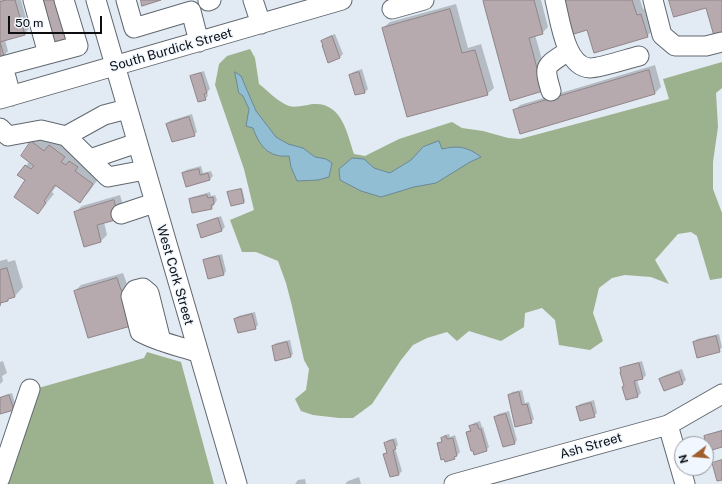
<!DOCTYPE html>
<html>
<head>
<meta charset="utf-8">
<style>
  body { margin:0 }
  #map { position:relative; width:722px; height:484px; overflow:hidden; background:#e2eaf3; font-family:"Public Sans",sans-serif }
  canvas { display:block }
  .north { position:absolute; left:674px; top:436px; width:40px; height:40px; box-sizing:border-box; background:#f1f7ff; border:1px solid #95999f; border-radius:50%; rotate:254deg; font-size:11px; font-weight:700; line-height:16px; text-align:center; color:#0b0d10 }
  .north::after { content:''; display:block; margin:auto; width:14px; height:18px; background:#a15e2d; clip-path:polygon(50% 0,100% 100%,50% 72%,0 100%) }
  .scale { position:absolute; left:8px; top:16px; width:94px; height:18px; box-sizing:border-box; border:2px solid #0b0d10; border-top:0; padding-left:5px; font-size:12px; line-height:14px; white-space:nowrap; color:#0b0d10; -webkit-text-stroke:3px #f1f7ff; paint-order:stroke }
</style>
</head>
<body>
<div id="map">
<canvas width="722" height="484"></canvas>
<div class="north">N</div>
<div class="scale">50 m</div>
</div>
<script>
const g = document.querySelector('canvas').getContext('2d');
g.lineJoin = 'round';
function paint(path, color) { g.fillStyle = color; g.fill(path, 'evenodd'); }
function stroke(path, color, width, dash) { g.strokeStyle = color; g.lineWidth = width; g.lineCap = dash ? 'butt' : 'round'; g.setLineDash(dash || []); g.stroke(path); }
function label(font, color, halo, rows, align = 'center') {
  g.font = font + ' "Public Sans",sans-serif'; g.lineWidth = 3; g.setLineDash([]); g.textBaseline = 'middle'; g.strokeStyle = halo; g.fillStyle = color; for (const [text, x, y, turn = 0] of rows) {
    g.save(); g.translate(x, y); g.rotate((+turn || 0) * Math.PI / 180); g.textAlign = isNaN(turn) ? turn : align; if (halo) g.strokeText(text, 0, 0); g.fillText(text, 0, 0); g.restore();
  }
}
paint(new Path2D(`
  M250,49L255,58L259,84C268,91 278,102 289,106C295,108 307,105 313,104C342,102 347,133 354,154L365,156L399,139L452,122L462,128L483,131L508,138L520,139L669,99L663,79L722,62V88L716,93L718,127L713,162V189L722,213V278L710,280L697,236L691,232L678,234L655,260L669,284L651,277L625,275L612,278L599,288L593,313L603,341L590,350L559,345L555,320L542,308L525,313L524,327L501,341L469,331L457,341L447,332L427,338L413,345L401,360L372,404L353,418H339L313,415L301,411L295,399L306,390L309,369L304,360L292,306L286,283L278,261L256,252H242L230,220L254,210L244,169L215,85L219,64L227,56Z
  M147,352L181,362L214,484H3L35,389L144,358Z`), '#9cb18d');
const water = new Path2D(`
  M235,72L241,76L256,111L276,137L288,144L303,148L315,157L326,159L332,163L329,177L318,180L297,181L291,167L289,156C268,158 259,145 253,128L246,126L249,109L243,96L239,93Z
  M439,141L442,149C458,145 468,147 481,157L470,162L436,183L414,187L381,197L361,191L340,180L339,169L352,158L364,159L374,168L390,173L411,160L423,147Z`);
paint(water, '#92bed4');
stroke(water, '#6a8999', 1);
paint(new Path2D(`
  M0,0H21L29,29L24,34L5,40L8,51L4,56L0,57Z
  M485,0H541L548,27L542,33L535,35L549,84L543,91L484,1Z
  M565,0H640L643,9L647,8L653,30L647,36L588,29Z
  M456,4L468,48L481,44L494,88L487,94L383,28L390,22Z
  M335,34L343,54L340,57L329,62L323,41L326,38Z
  M655,65L661,87L655,93L520,132L514,111L520,105Z
  M362,69L368,89L365,92L356,94L350,75L353,72Z
  M204,71L210,89L207,92L208,96L205,99L191,77L194,74Z
  M192,114L197,132L194,135L167,124L170,121Z
  M41,134L73,148L69,153L101,175L88,193L79,202L57,185L52,192L54,194L38,213L26,180L19,175L29,162L32,142Z
  M201,166L203,173L211,171L213,176L210,179L187,186L183,173L186,170Z
  M242,188L245,201L244,202L229,192Z
  M210,192L211,196L215,195L217,200L212,208L190,200L193,197Z
  M120,195L125,212L104,222L107,235L101,241L85,246L75,212L82,206Z
  M221,216L225,227L222,230L201,236L198,226L201,223Z
  M222,254L226,271L224,274L204,261L207,258Z
  M7,259L8,262L15,260L23,287L15,296L3,301L0,305V261Z
  M123,273L127,284H128L131,325L75,291L81,285Z
  M255,312L258,325L255,328L235,319L238,316Z
  M719,334L722,347L719,351L694,342L697,339Z
  M290,340L293,354L290,357L273,346L276,343Z
  M3,361L7,373L2,376L3,381L0,384V362Z
  M642,361L646,375L643,378L637,380L641,393L638,396L625,386L621,372V369L624,366Z
  M682,369L686,380L683,383L664,390L660,379L663,376Z
  M522,390L525,403L529,402L534,419L531,422L509,395L512,392Z
  M12,393L16,406L13,409L0,413V397Z
  M594,400L597,413L594,416L577,407L580,404Z
  M509,411L517,440L515,443L495,417L498,414Z
  M480,421L482,427H483L489,447L486,450L467,432L471,429V426L474,423Z
  M722,430V446L705,437L708,434Z
  M449,434L450,437L455,435L460,452L454,458L438,444L443,440L442,438L445,435Z
  M396,438L398,445L395,448L402,471L399,474L391,476L384,454L388,451L386,443L388,440Z
  M359,477L361,484H345L348,481Z
  M305,479L306,484H295L298,480Z`), '#0003');
const building = new Path2D(`
  M7,0H15L25,35L0,42L4,56L0,58V2Z
  M43,0H59L70,42L56,46Z
  M141,0H161L142,6Z
  M485,0H534L543,34L529,38L543,91L510,101L483,1Z
  M564,0H632L637,15L641,14L648,37L594,53L587,30L574,34Z
  M669,0H722V34L714,36L706,8L674,17Z
  M450,9L462,53L475,50L488,95L407,117L382,28Z
  M332,36L340,58L328,63L322,45H323L321,41Z
  M649,70L655,94L520,134L513,110Z
  M359,72L365,93L355,95L349,75Z
  M201,73L207,93L204,94L206,100L198,102L190,76Z
  M189,117L195,136L172,142L166,124Z
  M31,141L44,151L49,145L65,157L61,162L66,165L69,161L78,167L75,171L93,184L80,203L55,185L44,201L46,203L38,214L14,197L25,180L17,175L25,165L31,169L34,166L21,156Z
  M199,169L200,175L208,173L210,180L186,187L182,173Z
  M241,189L244,203L231,206L227,192Z
  M207,195L208,198L213,197L214,204L211,205L212,209L192,213L189,199Z
  M114,200L119,219L97,225L101,242L84,247L74,212Z
  M218,218L222,231L201,238L197,225Z
  M219,256L224,275L208,279L203,260Z
  M7,268L15,297L8,299V301L0,303V306V270Z
  M117,278L121,290H122L129,312L131,326L88,338L74,291Z
  M252,314L256,329L238,333L234,319Z
  M716,336L720,352L697,358L693,342Z
  M287,342L291,357L275,361L272,346Z
  M639,363L643,379L634,381L638,397L626,400L622,387L624,386L620,372H621L620,368Z
  M679,372L683,384L664,391L659,379Z
  M519,392L522,405L527,404L532,423L515,427L508,395Z
  M9,395L14,410L0,414V398Z
  M591,403L595,417L580,421L576,407Z
  M506,414L515,444L503,447L494,417Z
  M477,424L479,429H481L487,451L474,455L473,451H471L466,432L471,431L469,426Z
  M722,431V447L712,450L711,448L707,449L704,436Z
  M446,436L447,439L453,438L457,456L454,457L455,459L445,462L444,459L441,460L437,443L442,442L441,438Z
  M393,440L396,449L393,450L399,475L390,477L383,454L387,453L384,443Z
  M722,460V480L717,481L712,463Z`);
paint(building, '#b7aaae');
stroke(building, '#908487', 1);
const minor = new Path2D(`
  M33,0L48,54
  M96,0L237,484
  M126,0L134,28L191,11L199,42
  M253,0L261,24
  M555,0C560,19 565,67 590,68C600,68 627,59 639,56
  M653,0L662,35L675,46H706L722,42
  M208,1L211,0
  M392,9L424,0
  M551,91C543,64 545,67 568,51
  M11,96L3,66L78,46L64,0
  M0,99L342,0
  M0,128L8,136L41,130L66,136L108,177L145,170
  M66,136L104,115L127,109
  M90,159L137,143
  M121,214L154,203
  M161,341L149,293L143,288L135,290L131,296L140,332C158,342 178,346 197,352
  M668,425L685,484
  M0,478L30,389
  M454,484L668,425L722,394`);
stroke(minor, '#60676f', 21);
stroke(minor, '#fff', 19);
label('13px', '#0b0d10', '#f1f7ff', [
  ["South Burdick Street",171,50,-16],
  ["West Cork Street",175,275,74],
  ["Ash Street",591,446,-16]
]);
</script>
</body>
</html>
